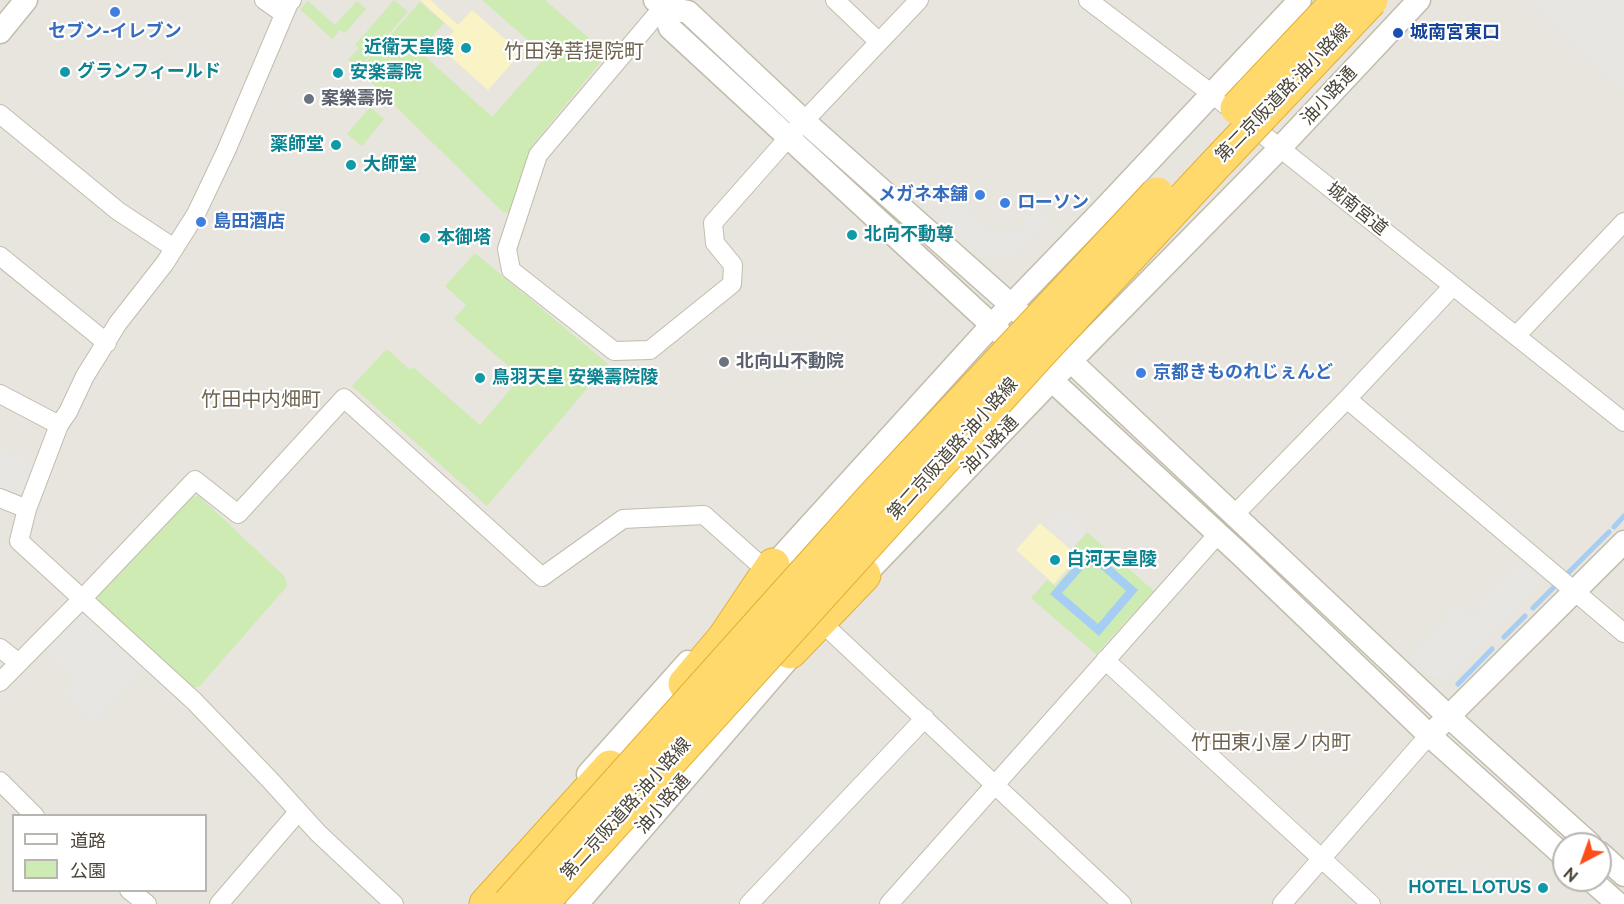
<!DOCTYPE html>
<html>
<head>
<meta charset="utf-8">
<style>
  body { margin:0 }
  #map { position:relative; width:1624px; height:904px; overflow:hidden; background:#f6f3ea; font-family:Raleway,"Noto Sans JP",sans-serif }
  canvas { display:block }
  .legend { position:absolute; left:12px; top:814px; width:195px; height:78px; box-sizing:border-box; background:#fff; border:2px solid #b7b5af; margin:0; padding:8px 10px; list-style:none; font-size:18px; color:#4a4538 }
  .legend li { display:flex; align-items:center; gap:12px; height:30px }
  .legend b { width:30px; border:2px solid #b7b5af }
  .north { position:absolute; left:1552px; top:832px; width:60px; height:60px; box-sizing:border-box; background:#fff; border:2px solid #b7b5af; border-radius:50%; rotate:221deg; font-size:16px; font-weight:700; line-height:24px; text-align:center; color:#4a4538 }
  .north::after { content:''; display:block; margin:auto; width:21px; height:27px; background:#ff4d18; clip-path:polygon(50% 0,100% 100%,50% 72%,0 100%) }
</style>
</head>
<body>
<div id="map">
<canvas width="1624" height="904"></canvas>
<ul class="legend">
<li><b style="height:8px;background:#fff"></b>道路</li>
<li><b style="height:16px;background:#cdebb2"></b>公園</li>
</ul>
<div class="north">N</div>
</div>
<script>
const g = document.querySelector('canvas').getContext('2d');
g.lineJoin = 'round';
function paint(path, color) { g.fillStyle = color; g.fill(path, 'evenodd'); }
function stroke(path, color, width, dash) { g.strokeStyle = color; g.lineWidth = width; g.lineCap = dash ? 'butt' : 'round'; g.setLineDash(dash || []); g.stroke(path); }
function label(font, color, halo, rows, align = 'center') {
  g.font = font + ' Raleway,"Noto Sans JP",sans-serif'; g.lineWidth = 4.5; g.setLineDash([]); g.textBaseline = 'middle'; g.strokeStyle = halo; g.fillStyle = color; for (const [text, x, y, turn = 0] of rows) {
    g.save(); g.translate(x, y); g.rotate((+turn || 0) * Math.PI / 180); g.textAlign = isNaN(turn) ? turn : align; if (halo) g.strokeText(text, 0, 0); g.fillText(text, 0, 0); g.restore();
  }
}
paint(new Path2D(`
  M0,0H1624V904H0ZM14,816H206V890H14ZM1564,844H1600V880H1564Z`), '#e8e5df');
paint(new Path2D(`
  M394,0L408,12L358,69L348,60L359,48L355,45Z
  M482,0H545L607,54L531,147L510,213L503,212L359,70L420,2L444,23L419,51L492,117L546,56Z
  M308,1L335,25L357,1L366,9L345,33L340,30L332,39L300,9Z
  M370,107L384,119L362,146L347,134Z
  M475,253L608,364L487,506L352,386L387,349L410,370L413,367L480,425L521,377L454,319L466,305L445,286Z
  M199,496L285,577L287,586L200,686L191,688L99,605L97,592L188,497Z
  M1087,532L1154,591L1096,654L1031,598L1047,580L1055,586L1081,556L1073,549Z`), '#cdebb2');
paint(new Path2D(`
  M422,0H430L458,25L472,10L521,53L488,90L439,47L454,31L421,1Z
  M1040,523L1078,556L1054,584L1016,550Z`), '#faf3c6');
paint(new Path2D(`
  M1530,0H1624V91Z
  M955,201L988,231H1017L1039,207L1051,218L1017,254L981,255L940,217Z
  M0,448L35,466L24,497L18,500L0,492Z
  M1062,509L1087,531L1072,547L1048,526Z
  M1520,564L1541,582L1450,679L1428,675L1409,658L1457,605L1471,617Z
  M75,612H87L146,667L96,721L65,692L77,678L43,647Z`), '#e7e6e2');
paint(new Path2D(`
  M1090,548L1138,590L1099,636L1050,594ZM1091,560L1126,591L1098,624L1062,593Z`), '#a6cef4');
stroke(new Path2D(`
  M1614,527L1624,516
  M1566,575L1609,532
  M1533,608L1555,586
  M1504,637L1525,616
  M1458,684L1492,649`), '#a6cef4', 5);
const minor = new Path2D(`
  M264,0L284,14
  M292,0L289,3L226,151L196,214L165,263L118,323L85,376L68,412L59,425L27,509L19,541L194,701L270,780L318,833L394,904
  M835,0L879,42
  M1088,0L1212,94L1624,422
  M663,7L538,155L507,249L511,270L614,351L650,350L732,284L733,265L715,243L713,223L788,138L919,0
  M0,114L118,211L174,248
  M0,256L107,343
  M1516,336L1624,222
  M0,394L59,425
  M1347,399L1624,633
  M0,498L27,509
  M1233,516L1347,399L1453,286
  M820,621L1122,904
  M0,648L19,663
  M1105,660L1371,904
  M0,682L83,598L195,480L238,514L344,398L542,577L623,519L704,515L768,572
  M0,781L35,816
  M129,890L147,904
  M219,904L298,812
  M749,904L925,718
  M889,904L1218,534
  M1282,904L1429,735`);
const tertiary = new Path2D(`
  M655,0L663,7L670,28L1241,555L1429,735L1564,856
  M663,7L688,12L804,121L1011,305L1448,716L1590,844
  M0,32L26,0
  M764,576L991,326L1102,211L1300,0
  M856,584L1051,381L1280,148L1419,0
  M1438,727L1624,542
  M588,774L688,662
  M1600,853L1624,875
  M1591,880L1618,904
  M577,904L801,644`);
const motorway = new Path2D(`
  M790,652L864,575
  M685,684L724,638L773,565
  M486,904L610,767`);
stroke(minor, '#c2bcac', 20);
stroke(tertiary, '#c2bcac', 25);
stroke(motorway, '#e4b136', 35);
stroke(minor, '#fff', 18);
stroke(tertiary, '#fff', 22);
stroke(motorway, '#ffd96c', 33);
const motorwayBridge = new Path2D(`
  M1237,108L1339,0
  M509,904L875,495L1157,194
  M541,904L1039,354L1215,165L1371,0`);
stroke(motorwayBridge, '#e4b136', 35, []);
stroke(motorwayBridge, '#ffd96c', 33);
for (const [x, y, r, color] of [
  [115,12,6,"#3f7fe0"],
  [1398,33,6,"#1a4fb4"],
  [466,48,6,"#0f9aa8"],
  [65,72,6,"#0f9aa8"],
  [338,73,6,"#0f9aa8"],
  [309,99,6,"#6b7280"],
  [336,145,6,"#0f9aa8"],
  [351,165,6,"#0f9aa8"],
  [980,195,6,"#3f7fe0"],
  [1005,203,6,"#3f7fe0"],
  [201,222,6,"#3f7fe0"],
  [852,235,6,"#0f9aa8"],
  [425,238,6,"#0f9aa8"],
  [724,362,6,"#6b7280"],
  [1141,373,6,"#3f7fe0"],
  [480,378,6,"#0f9aa8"],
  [1055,560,6,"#0f9aa8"],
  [1543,888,6,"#0f9aa8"]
]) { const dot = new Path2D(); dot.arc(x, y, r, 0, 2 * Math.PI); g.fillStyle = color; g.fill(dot); stroke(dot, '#fff', 2); }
label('bold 18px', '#366cbe', '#fff', [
  ["セブン-イレブン",115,32,"center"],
  ["メガネ本舗",968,195,"right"],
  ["ローソン",1017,203],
  ["島田酒店",213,222],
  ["京都きものれじぇんど",1153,373]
], 'left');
label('bold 18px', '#164399', '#fff', [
  ["城南宮東口",1410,33]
], 'left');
label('bold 18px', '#0d838f', '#fff', [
  ["近衛天皇陵",454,48,"right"],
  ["グランフィールド",77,72],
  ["安楽壽院",350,73],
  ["薬師堂",324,145,"right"],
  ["大師堂",363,165],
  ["北向不動尊",864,235],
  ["本御塔",437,238],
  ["鳥羽天皇 安樂壽院陵",492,378],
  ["白河天皇陵",1067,560],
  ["HOTEL LOTUS",1531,888,"right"]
], 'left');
label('18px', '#4a4538', '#fff', [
  ["第二京阪道路;油小路線",1283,93,-46],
  ["油小路通",1329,96,-47],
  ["城南宮道",1357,209,39],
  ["油小路通",990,445,-46],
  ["第二京阪道路;油小路線",953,449,-48],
  ["油小路通",663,804,-49],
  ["第二京阪道路;油小路線",626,809,-48]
]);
label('bold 18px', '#5b616d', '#fff', [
  ["案樂壽院",321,99],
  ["北向山不動院",736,362]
], 'left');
label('20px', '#6e644f', '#fff', [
  ["竹田浄菩提院町",574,52],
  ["竹田中内畑町",261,400],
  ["竹田東小屋ノ内町",1271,743]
]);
</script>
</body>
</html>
